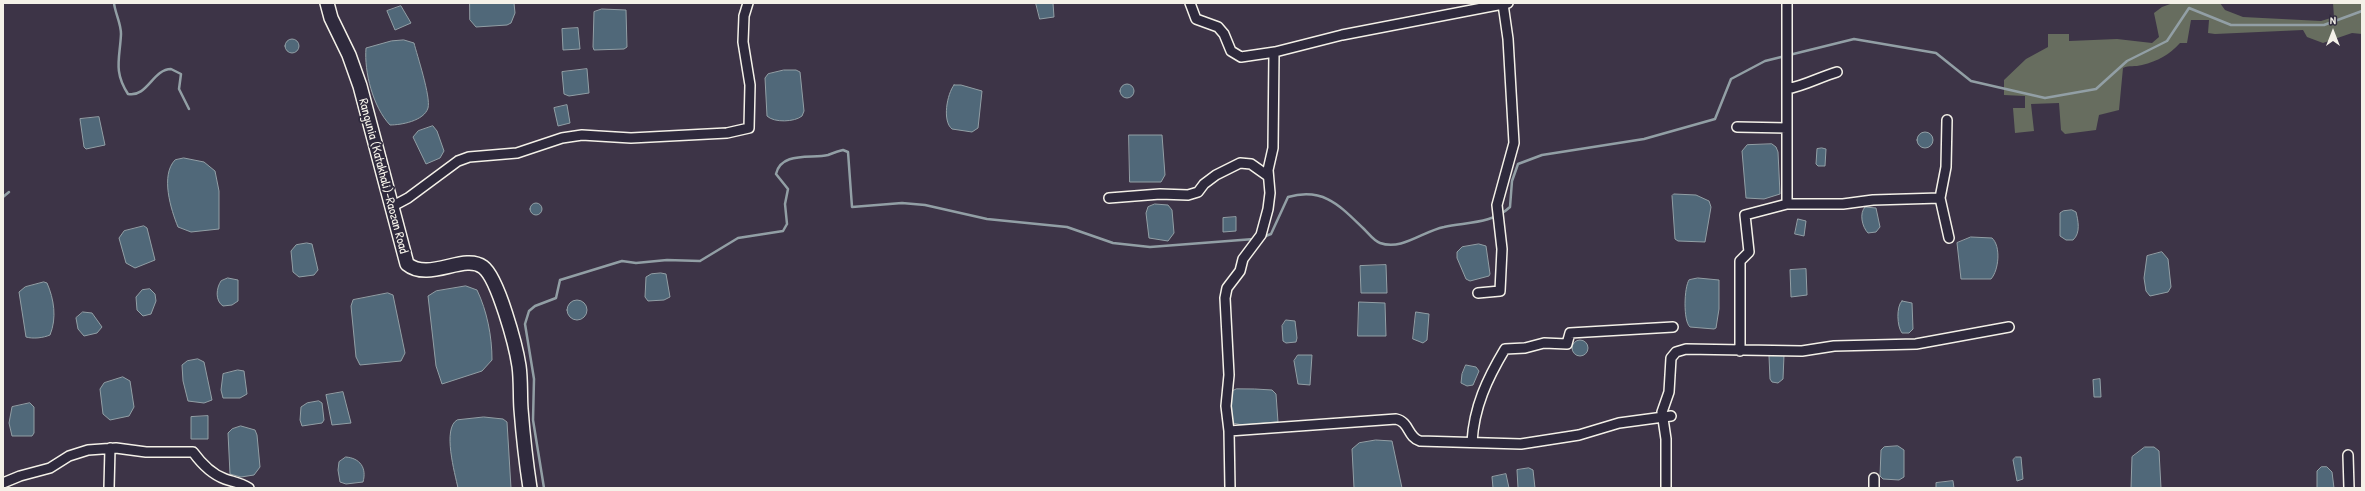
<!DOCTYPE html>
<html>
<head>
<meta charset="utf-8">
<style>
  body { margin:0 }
  #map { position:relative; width:2365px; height:491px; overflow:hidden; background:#3d3447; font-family:"Patrick Hand",sans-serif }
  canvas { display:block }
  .frame { position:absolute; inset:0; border:4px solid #f4f1e8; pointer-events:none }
  .north { position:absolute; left:2313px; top:12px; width:40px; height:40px; -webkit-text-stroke:3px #2f2a3d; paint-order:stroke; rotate:0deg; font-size:11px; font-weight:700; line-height:16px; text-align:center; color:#f4f1e8 }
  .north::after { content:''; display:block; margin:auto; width:14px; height:18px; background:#f4f1e8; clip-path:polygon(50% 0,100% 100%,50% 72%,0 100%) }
</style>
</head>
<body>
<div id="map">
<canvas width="2365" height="491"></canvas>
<div class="frame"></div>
<div class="north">N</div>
</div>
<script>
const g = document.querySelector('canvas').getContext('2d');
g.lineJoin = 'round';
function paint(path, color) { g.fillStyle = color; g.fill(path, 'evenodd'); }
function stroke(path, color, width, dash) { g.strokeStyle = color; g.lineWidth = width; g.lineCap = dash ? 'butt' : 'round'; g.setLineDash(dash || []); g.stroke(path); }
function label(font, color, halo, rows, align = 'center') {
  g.font = font + ' "Patrick Hand",sans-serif'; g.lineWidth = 3.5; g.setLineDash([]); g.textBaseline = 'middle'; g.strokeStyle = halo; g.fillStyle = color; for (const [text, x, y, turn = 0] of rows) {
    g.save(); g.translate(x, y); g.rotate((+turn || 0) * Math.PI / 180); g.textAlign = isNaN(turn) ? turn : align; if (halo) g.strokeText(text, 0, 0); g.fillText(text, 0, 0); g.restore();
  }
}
paint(new Path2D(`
  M2173,3H2220L2225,10L2243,17L2321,21L2334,17L2333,3H2362V34L2352,33L2323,43L2307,37L2303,30L2215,34L2208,33L2209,20H2191L2187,43H2180C2169,55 2158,61 2142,65C2135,67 2129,65 2123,68L2119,110L2099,115L2096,130L2065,134L2061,130L2059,103L2031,104L2034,131L2015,133L2013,108H2025V96L2004,95V80L2026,59L2048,47V34H2069V41L2117,39L2152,43L2159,37L2154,13L2162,7Z`), '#676d5f');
const water = new Path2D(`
  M470,3H514L515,13L511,23L507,25L476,27L470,20Z
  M1036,3H1053L1054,17L1040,19Z
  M401,6L411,23L395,30L387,11Z
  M602,9L626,10L627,47L624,49L594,50L593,47L594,12Z
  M578,28L580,49L563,50L562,29Z
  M285 46a7 7 0 1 1 14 0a7 7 0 1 1-14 0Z
  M404,40L414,43C417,55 431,97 428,108C424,121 401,125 390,125C373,107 364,72 366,48L391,41Z
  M587,69L589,93L569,96L564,94L562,72Z
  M784,70H796L800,72L804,111L802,116C795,122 774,123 767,116L765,78L768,74Z
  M1120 91a7 7 0 1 1 14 0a7 7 0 1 1-14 0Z
  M954,85H961L982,91L978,128L972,132L952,129C942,121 947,94 954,85Z
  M567,105L570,123L558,126L554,108Z
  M99,117L105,145L86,149L84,147L80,119Z
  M433,126L437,131L444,151L440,158L426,164L413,137L418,131Z
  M1917 140a8 8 0 1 1 16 0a8 8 0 1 1-16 0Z
  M1129,135H1162L1165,175L1161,182H1130Z
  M1772,144L1776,147L1778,152L1780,194L1764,199L1746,198L1742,151L1747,145Z
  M1822,148L1826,149L1825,166H1818L1816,164L1817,149Z
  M184,158L204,162L215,171L219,191V229L191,232L178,227C171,210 160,175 175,160Z
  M1674,194L1696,195L1709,201L1711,207L1705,242L1678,241L1675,239L1672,196Z
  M530 209a6 6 0 1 1 12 0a6 6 0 1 1-12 0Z
  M1155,204L1168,205L1172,210L1174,233L1168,241L1149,238L1146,213L1148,207Z
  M1865,207L1876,208L1880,227L1876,232L1868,233C1862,227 1859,213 1865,207Z
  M2072,210L2076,212C2078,220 2081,233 2073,240H2066L2060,236V213L2063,211Z
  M1236,217V231L1223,232V218Z
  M1798,219L1806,221L1804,236L1795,234Z
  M144,226L147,228L155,260L135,268L126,263L119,238L124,231Z
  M1971,237L1992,238C2001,246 1999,270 1991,279H1961L1957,243Z
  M307,243L312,244L318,270L314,275L299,277L293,272L291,251L296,245Z
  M1479,244L1486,246L1490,274L1489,276L1470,281L1466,279L1457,258V252L1462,247Z
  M2162,252L2168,259L2171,287L2168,292L2150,296L2146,291L2144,278L2147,256Z
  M1386,265L1387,293H1361L1360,266Z
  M1806,269L1807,295L1791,297L1790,270Z
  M661,273L666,274L670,297L664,300L648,301L645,297L646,277L651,274Z
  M228,278L238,280V301L232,305L223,306C215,301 216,288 221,281Z
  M1698,278L1719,280V309L1716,328L1714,329L1690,327C1683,321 1684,287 1689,280Z
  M44,282L47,283C54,299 57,318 50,335C43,338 33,339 26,337L19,292L25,287Z
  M466,286L477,290C487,311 492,336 492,360L482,371L442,384L436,366L428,296L436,291Z
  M150,289L155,294L156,301L151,314L143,316L137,310L136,297L142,290Z
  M388,293L393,295L405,353L401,361L360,365L356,357L351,306L353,300Z
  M567 310a10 10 0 1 1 20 0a10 10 0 1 1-20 0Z
  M1902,301L1912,303L1913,329L1909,333H1902C1897,327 1896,306 1902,301Z
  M1359,302L1385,303L1386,336H1358Z
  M83,312L92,313L102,327L97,333L84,336L78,329L76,318Z
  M1416,312L1429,314L1427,340L1423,343L1413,339Z
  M1286,320L1295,321L1297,338L1296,342L1286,343L1283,341L1282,326Z
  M1572 348a8 8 0 1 1 16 0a8 8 0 1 1-16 0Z
  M1772,353L1784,355L1783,379L1778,383L1772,382L1770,379L1769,356Z
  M1298,355H1312L1310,385L1298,384L1294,361Z
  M198,359L204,362L212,400L204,403L188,401L183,381L182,365L187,361Z
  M1466,365L1476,367L1479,371L1473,385L1467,386L1461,383L1462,374Z
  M238,370L244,371L247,394L240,398H223L221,390L223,374Z
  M123,377L130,381L134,407L129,416L110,420L103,414L100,389L104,383Z
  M2100,379L2101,397H2094L2093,380Z
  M1255,389L1272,390L1276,394L1278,422L1242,425L1233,423L1230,408L1232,391L1236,389Z
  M343,392L351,423L332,425L326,395Z
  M319,401L322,403L324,420L322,423L302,426L300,420L301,407L307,403Z
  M30,403L34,407V433L32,436H12L9,423L12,407Z
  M208,416V439H191V417Z
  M484,417L503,419L507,422L511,488H458C455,474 442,428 457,420Z
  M241,426L255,430L257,435L260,467L254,475L241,477L230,474L228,433L232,429Z
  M1376,440L1392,441L1402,488H1354L1352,449L1359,443Z
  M1898,446L1904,450V477L1899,480L1883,479L1880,476L1881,450L1884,447Z
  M2145,447H2154L2159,451L2161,488H2131L2132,457Z
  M346,457C360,458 367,468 363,482L346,484L340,482L338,470L339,462Z
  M2016,457H2021L2023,479L2017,481L2013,460Z
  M2327,467L2332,472L2334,488H2317V471L2321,467Z
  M1529,468L1533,470L1535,488H1518L1517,470Z
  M1506,474L1509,488H1493L1492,477Z
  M1953,481L1954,488H1936V483Z`);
paint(water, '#506879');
stroke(water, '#929fa5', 1);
stroke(new Path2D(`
  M114,3C115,13 121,23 121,34C120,58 113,71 128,94C147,98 153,69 171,69L181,74L179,89L189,109
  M3,197L9,192
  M1263,237L1271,234L1288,197C1324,187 1340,206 1364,229C1369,234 1374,241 1380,243C1402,251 1423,231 1444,227C1466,222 1492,224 1510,207L1512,181L1518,164L1542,155L1644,139L1715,119L1731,79L1765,61L1854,39L1936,53L1971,81L2045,98L2096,89L2127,61L2167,41L2189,8L2231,25H2324L2362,11
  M544,488L533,420L534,379L525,324L529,311L535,306L556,298L560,280L622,261L636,263L667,260L700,261L738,238L783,231L787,224L785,204L788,189L776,174C781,151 812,159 828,155C833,153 838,151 843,150L848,152L852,207L902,203L925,205L987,219L1067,227L1113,243L1150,247L1254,239`), '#929fa5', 2.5);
const minor = new Path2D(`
  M1190,3L1196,19L1218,27L1224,34L1231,51L1241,57L1275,52L1342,35L1508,3
  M1787,89C1804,86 1820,77 1837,72
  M1737,127L1787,128
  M1109,198L1160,194L1188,195L1198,192L1204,184L1216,175L1240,163L1251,164L1268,176
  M1940,198L1949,238
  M1787,204H1843L1873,200L1940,198L1946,167L1947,120
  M393,206L408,198L458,161L469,157L517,153L562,138L582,135L631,138L727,133L749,128L750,85L743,42L744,16L748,3
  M1478,293L1500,291L1502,249L1497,205L1514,143L1508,39L1503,4
  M1740,351V261L1749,252L1745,215L1787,204V3
  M1229,431L1396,419C1410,422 1407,437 1420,441L1521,444L1579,435L1619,423L1671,416
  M1472,442C1474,407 1487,379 1505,349L1525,348L1544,343L1567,344L1570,333L1673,327
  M2348,455L2349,488
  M1874,478V488
  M3,483L20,476L50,468L69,456L88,450L116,448L146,452H193C201,463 211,474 225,479C234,482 241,483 249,488
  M109,488L110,448
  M1230,488L1229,431L1226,406L1229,375L1225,298L1227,288L1240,271L1243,259L1261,235L1268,209L1270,193L1268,170L1273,148L1274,53
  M1666,488V439L1662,412L1669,392L1671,358L1676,352L1686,349L1802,351L1834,346L1916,344L2009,327`);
const secondary = new Path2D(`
  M327,3L331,18L349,55L360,86L407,264C429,282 464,253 483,267C498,278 516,346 519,366C521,380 520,395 521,409C523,435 526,462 530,488`);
stroke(minor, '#f4f1e8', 12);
stroke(secondary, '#f4f1e8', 16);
stroke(minor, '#2f2a3d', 9);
stroke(secondary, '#2f2a3d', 13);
label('13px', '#f4f1e8', '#2f2a3d', [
  ["Rangunia (Katakhali)-Raozan Road",383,176,75]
]);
</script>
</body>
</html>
